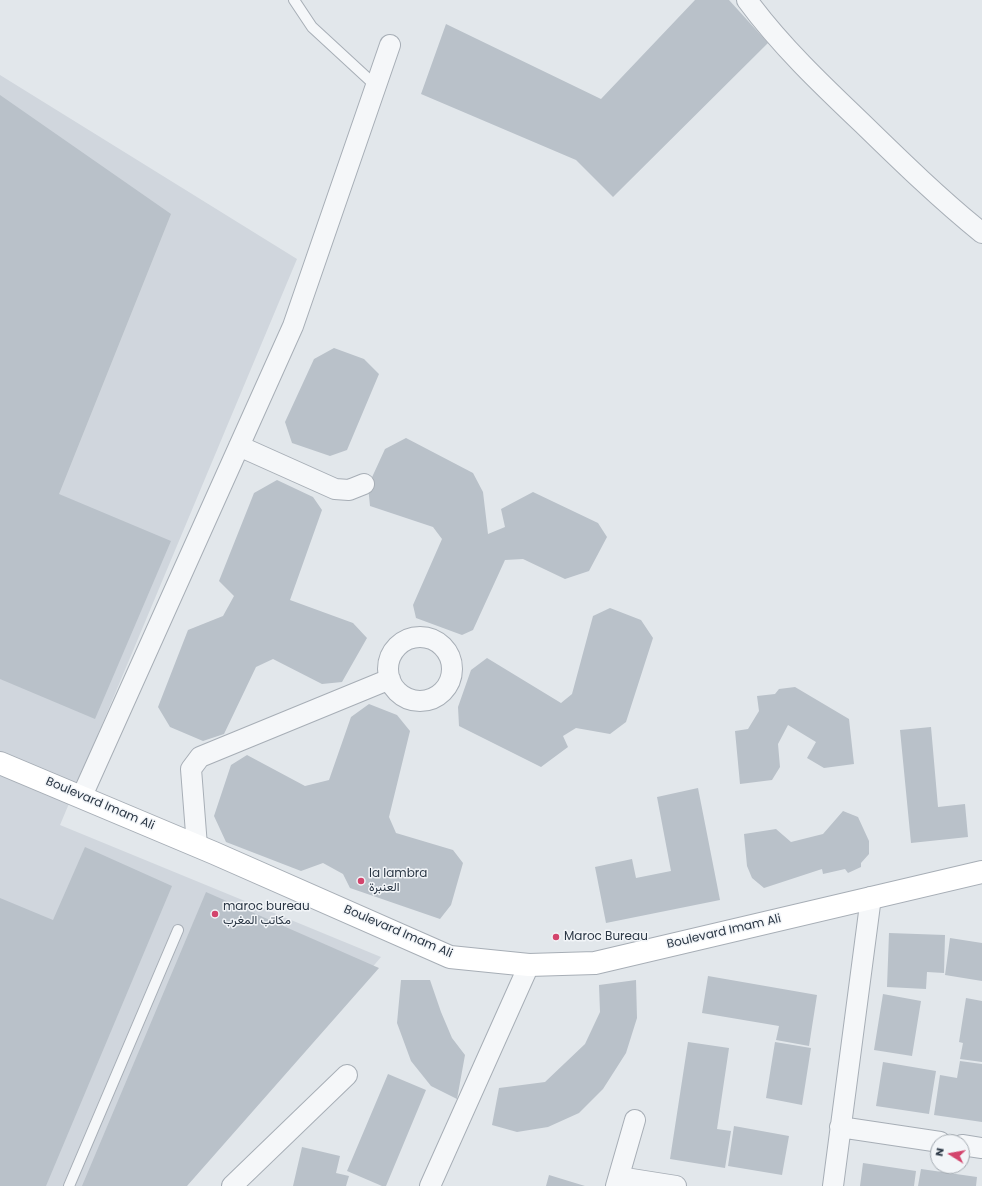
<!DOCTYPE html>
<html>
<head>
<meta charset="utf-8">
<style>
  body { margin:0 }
  #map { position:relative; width:982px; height:1186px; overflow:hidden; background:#e2e7eb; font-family:Poppins,sans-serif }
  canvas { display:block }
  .north { position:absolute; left:930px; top:1134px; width:40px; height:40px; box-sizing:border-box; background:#f2f5f8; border:1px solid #a2a9b0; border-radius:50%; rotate:281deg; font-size:11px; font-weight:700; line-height:16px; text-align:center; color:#2a3644 }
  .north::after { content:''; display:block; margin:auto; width:14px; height:18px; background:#d3446c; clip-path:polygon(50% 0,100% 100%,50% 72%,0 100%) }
</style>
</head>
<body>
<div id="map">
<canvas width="982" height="1186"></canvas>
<div class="north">N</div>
</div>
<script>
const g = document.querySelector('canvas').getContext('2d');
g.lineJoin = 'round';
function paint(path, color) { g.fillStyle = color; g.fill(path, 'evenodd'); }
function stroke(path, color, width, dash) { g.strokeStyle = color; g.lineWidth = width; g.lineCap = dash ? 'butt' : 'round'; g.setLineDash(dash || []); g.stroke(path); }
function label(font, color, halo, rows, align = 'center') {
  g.font = font + ' Poppins,Vazirmatn,sans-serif'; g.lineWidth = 3; g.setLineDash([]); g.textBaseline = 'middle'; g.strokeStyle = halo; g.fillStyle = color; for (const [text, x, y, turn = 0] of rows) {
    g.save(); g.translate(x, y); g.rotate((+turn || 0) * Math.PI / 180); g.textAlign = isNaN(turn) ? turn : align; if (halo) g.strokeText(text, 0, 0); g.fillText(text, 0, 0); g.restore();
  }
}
paint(new Path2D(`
  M0,75L297,259L60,825L381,957L186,1186H0Z`), '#d0d6dd');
paint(new Path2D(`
  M695,0H729L768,43L613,197L576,160L421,94L446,24L601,99Z
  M0,95L171,214L59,494L171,541L95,719L0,679Z
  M334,348L364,359L379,374L347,450L330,456L292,443L285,422L314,359Z
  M406,438L473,473L483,492L488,534L505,527L501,509L533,492L598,523L607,537L589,571L565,579L523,559L505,560L473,630L462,635L416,618L413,605L442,539L433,527L370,506L368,486L385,449Z
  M277,480L313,497L322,510L290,600L353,623L367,638L342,682L322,684L273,659L256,667L224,734L203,741L170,727L158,707L188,630L223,616L234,596L219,581L254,493Z
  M610,608L641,620L653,638L626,722L610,734L576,728L563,736L568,747L541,767L459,726L458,707L471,670L487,658L561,703L572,694L593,616Z
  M795,687L849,719L854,764L824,768L807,758L816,742L788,725L778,744L780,767L772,780L740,784L735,731L748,729L759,711L757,696L775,694L779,689Z
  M369,704L397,715L410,731L389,817L396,833L453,850L463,863L451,905L440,919L350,888L343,874L323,863L301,871L226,842L214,816L231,765L247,755L305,786L329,780L351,717Z
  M931,727L938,807L965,804L968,837L911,843L900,730Z
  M698,788L720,900L606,923L595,867L632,859L636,878L671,871L657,797Z
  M843,811L858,817L869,841V854L861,863V867L848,873L845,869L823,874L822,869L764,888L752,878L747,866L744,834L776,829L791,842L823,834Z
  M85,847L172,886L46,1186H0V898L53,920Z
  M206,892L379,968L187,1186H82Z
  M889,933L945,935L944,973L927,972L926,989L887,987Z
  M950,938L982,943V981L945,975Z
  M708,976L817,995L809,1046L776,1040L779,1026L702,1013Z
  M401,980H430L441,1012L452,1038L465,1055L457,1099L431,1086L411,1061L397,1023Z
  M636,980L637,1018L626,1053L603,1089L579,1113L548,1127L517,1132L492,1125L499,1088L545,1082L585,1044L600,1012L599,985Z
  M883,994L921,1001L912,1056L874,1050Z
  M966,998L982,1001V1062L960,1059L963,1043L959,1042Z
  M688,1042L729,1048L717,1129L731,1131L725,1168L670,1159Z
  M775,1042L811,1048L802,1105L766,1098Z
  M960,1061L982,1064V1122L934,1115L940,1075L957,1078Z
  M883,1062L936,1071L929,1114L876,1106Z
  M388,1074L426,1090L386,1186H382L347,1171Z
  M734,1126L789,1136L782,1175L728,1166Z
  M302,1147L340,1156L336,1173L349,1176L346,1186H293Z
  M863,1163L916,1171L914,1186H860Z
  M921,1169L977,1177L976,1186H918Z
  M549,1175L585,1186H546Z`), '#b9c1c9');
const lane = new Path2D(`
  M294,0L312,27L376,86
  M69,1186L178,930`);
const street = new Path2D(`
  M747,0C780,45 822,85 863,124C902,162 940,199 982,233
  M239,446L335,489L349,490L364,484
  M388 669a32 32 0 1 1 64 0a32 32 0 1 1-64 0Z
  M82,796L293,326L390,45
  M197,846L191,769L200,757L390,679
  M840,1127L940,1142
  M962,1145L982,1148
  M619,1177L676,1186
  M232,1186L347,1075
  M430,1186L529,965
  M616,1186L635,1120
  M833,1186L871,897`);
const secondary = new Path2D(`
  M0,763L214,853L450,957L529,965L595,963L982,872`);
stroke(lane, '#a7aeb6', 12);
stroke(street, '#a7aeb6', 22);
stroke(secondary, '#a7aeb6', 24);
stroke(lane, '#f5f7f9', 10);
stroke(street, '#f5f7f9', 20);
stroke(secondary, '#fff', 22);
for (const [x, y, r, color] of [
  [361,881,4,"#d3446c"],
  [215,914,4,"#d3446c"],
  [556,937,4,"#d3446c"]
]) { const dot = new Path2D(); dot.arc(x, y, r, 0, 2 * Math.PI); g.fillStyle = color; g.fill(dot); stroke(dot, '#f2f5f8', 1.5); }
label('12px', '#2a3644', '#f2f5f8', [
  ["Boulevard Imam Ali",100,804,23],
  ["Boulevard Imam Ali",398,932,23],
  ["Boulevard Imam Ali",724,932,-13]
]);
label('12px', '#2a3644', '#f2f5f8', [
  ["la lambra",369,874],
  ["العنبرة",369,888],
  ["maroc bureau",223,907],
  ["مكاتب المغرب",223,921],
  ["Maroc Bureau",564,937]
], 'left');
</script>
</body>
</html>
